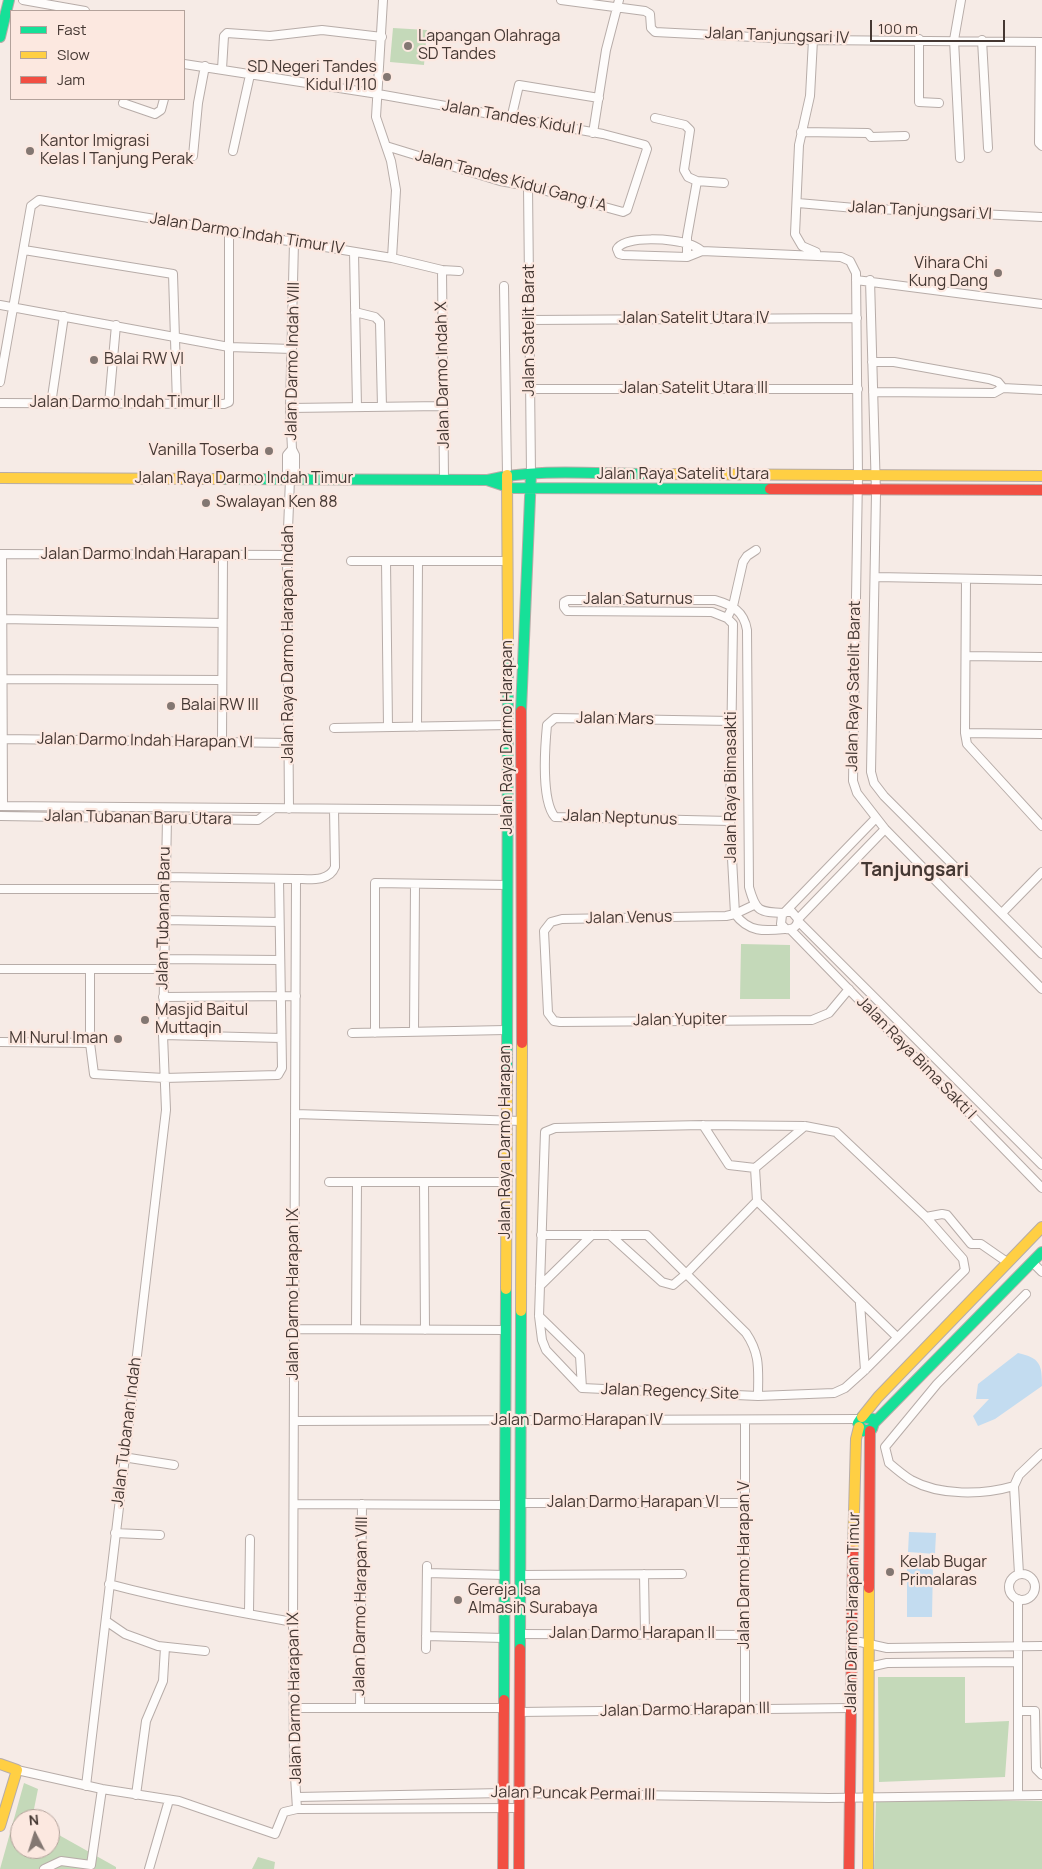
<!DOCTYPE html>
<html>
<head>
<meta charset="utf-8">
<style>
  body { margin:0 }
  #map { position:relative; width:1042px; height:1869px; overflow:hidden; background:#f6ebe6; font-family:Manrope,sans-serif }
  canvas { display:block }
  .legend { position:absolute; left:10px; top:10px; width:175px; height:90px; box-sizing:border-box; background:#fce8e0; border:1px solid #b3a29b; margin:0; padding:6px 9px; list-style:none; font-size:15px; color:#453833 }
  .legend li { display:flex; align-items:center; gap:10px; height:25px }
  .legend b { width:25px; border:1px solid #b3a29b }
  .north { position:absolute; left:10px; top:1809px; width:50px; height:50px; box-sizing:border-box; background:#fce8e0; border:1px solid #b3a29b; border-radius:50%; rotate:355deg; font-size:14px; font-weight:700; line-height:20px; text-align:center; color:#453833 }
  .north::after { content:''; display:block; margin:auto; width:18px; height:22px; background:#837772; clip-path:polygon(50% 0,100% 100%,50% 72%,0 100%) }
  .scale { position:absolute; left:870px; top:20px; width:135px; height:22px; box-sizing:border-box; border:2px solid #453833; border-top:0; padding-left:6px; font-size:15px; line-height:18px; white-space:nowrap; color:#453833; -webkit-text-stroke:4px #fce8e0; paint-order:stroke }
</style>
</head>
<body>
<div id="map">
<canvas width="1042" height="1869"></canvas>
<ul class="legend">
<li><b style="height:6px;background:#16e098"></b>Fast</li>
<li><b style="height:6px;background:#ffcf43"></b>Slow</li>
<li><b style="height:6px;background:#f24e42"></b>Jam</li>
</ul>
<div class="north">N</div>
<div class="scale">100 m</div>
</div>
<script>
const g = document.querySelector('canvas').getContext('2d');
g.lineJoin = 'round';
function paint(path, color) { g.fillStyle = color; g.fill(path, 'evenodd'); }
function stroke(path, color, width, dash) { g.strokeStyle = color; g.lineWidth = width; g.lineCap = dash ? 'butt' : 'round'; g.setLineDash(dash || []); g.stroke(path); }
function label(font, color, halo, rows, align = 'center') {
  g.font = font + ' Manrope,sans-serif'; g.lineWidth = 4.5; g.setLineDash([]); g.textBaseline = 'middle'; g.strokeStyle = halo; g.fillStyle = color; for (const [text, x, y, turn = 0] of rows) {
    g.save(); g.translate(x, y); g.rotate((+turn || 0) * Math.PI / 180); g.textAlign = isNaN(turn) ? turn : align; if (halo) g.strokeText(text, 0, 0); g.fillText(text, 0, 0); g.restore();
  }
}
paint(new Path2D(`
  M393,28L427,30L424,65L390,62Z
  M741,944L790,945V999H740Z
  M878,1677H965V1723L1009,1721L1005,1777L879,1782Z
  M24,1783L38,1789L34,1809L42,1819H20V1849H50V1830L116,1867V1869H0Z
  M876,1799L1042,1801V1869H874Z
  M258,1857L275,1862L274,1869H252Z`), '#c4d9b9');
paint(new Path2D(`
  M1018,1353C1040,1358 1042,1364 1042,1386L995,1419L978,1426L973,1416L989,1399H976L978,1384Z
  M909,1532L936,1533L935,1554L908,1552Z
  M907,1564H933L932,1617H907Z`), '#c3dcf0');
const street = new Path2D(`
  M23,0L85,11
  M383,0L376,117L391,161L396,190L392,258
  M561,0L645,11L650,14L651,28L655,32L813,40L1042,42
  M919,39V102L939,103
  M813,40L810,96L799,145L795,234L802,246L816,252
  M982,40L988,148
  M1040,42L1039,143L1042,146
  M184,64L378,94L603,134L645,145L647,149L627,210L623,212L528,186L500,181L386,146
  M222,69L224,36L227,33L270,36L322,30L382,37
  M123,103L155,114L161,110L164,99
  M655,118L685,125L690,130L684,170L688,177L697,181L687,237V257
  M511,119L519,85L599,98
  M801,132L868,133L871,137L905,136
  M593,133L606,50L619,0
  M233,151L250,75
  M193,156L198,103L205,66
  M960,158L954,40L961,0
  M697,181L724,183
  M528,186L531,474
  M798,203L855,208L1042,217
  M294,242L290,408L292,449L295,455V479
  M24,250L173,274L177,404
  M702,251C698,248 693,245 688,244C676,239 624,235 617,249L619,254L623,255L687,257L702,251L841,257L850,261L856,273L858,476L853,781L857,793L885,829L1042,989
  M354,252L357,407
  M442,270L444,480
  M856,280L1042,304
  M870,280L876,493L871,772L874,783L884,796L1042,954
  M504,286L507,475
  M0,305L229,347L292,349
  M355,312L375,317L380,322L382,407
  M530,320L857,318
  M872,362H894L989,379L998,382L1003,388
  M0,382L31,206L39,200L392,258L442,270L459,271
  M530,389H858
  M873,392L994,393L1003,388L1042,390
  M0,403L224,404L229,402V232
  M51,404L64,316
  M109,404L116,325
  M290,408L443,406
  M287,479V455L292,449
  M0,554L287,555
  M2,554L3,806
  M351,561H508
  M386,561L388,727
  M875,577L1042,580
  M966,579L965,733L967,744L1042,826
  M727,618L733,606L743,562L747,556L756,550
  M2,619L222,623
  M966,656L1042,657
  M2,679L222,680
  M417,727L418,561
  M334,728L509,725
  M965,733L1042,734
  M2,739L289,743
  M222,742L223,555
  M0,806L507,810
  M289,809L287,555L290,479
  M0,816L258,820L273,809
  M730,821L555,817C541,801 545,746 547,725L555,718L732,721
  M165,877L296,879
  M0,889H164
  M754,905L735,914L726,916L562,919L551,922L544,931L548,1013L554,1021L560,1022L812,1020L829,1013L849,989
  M786,912H792L798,919C798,926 793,930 786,929L781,924L782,915L876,818
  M784,913C759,912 756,912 749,887L747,630C744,611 732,605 715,600H568L564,602V607L567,611L712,612L727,618L733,624L730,821L735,914C749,933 765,931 786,929
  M1002,913L1042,872
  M798,919L885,829
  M164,920L279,922
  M798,921L1042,1165
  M790,929L1042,1188
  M163,959L279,960
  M0,969H163
  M90,969V1043L94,1074L164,1078L278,1075L282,1068L279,879
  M163,997L296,996
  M414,1032L415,884
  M352,1033L506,1030
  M375,1033V883L507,885
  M163,1035L281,1038
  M0,1042L90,1043
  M295,1114L522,1121
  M703,1125L805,1126L836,1132L926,1217L963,1259L965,1270L865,1370L845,1388L834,1393L758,1396L582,1388L546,1350L542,1340L539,1316L545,1132L555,1128Z
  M703,1125L729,1165L755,1168
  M805,1126L755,1168L757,1201L897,1337
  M329,1182H505
  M424,1182L425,1330
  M926,1217L942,1214L947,1215L971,1244H981L1007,1262
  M541,1235H647L746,1333C761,1355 758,1371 758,1396
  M610,1235L662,1282L673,1285L686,1274L757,1201
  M1032,1262L1042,1272
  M540,1286L592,1235
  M860,1304L865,1370
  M539,1316L580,1356L582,1388
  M294,1329L505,1330
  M356,1329L357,1182
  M745,1420V1709
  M295,1421L859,1419
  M123,1457L174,1465
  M1014,1486C983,1495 940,1496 911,1480C903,1475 896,1469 889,1463L885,1447L937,1384L1026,1294
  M520,1503H745
  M294,1504L504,1505
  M115,1533L160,1535
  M427,1573L504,1575
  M644,1574L645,1634
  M1019,1574L1014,1486L1019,1475L1042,1453
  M1009 1587a13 13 0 1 1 26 0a13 13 0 1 1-26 0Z
  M520,1575L682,1574
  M109,1584C169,1600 231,1611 293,1622
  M1018,1599V1795
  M249,1612L250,1539
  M106,1621L125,1634L158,1646L205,1651
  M520,1634L745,1635
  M426,1636L504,1638
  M852,1644L860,1642L887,1648L1042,1646
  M426,1649L427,1566
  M869,1667L887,1663L1018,1662
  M294,1708H503
  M360,1708L362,1504
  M1018,1711H1035L1036,1769L1042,1775
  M519,1712L850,1708
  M17,1770L102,1789L179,1801L275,1834L284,1812L297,1809L518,1808
  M86,1786L166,1110L163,1035L167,818
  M136,1795L146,1721L163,1681L165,1647
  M297,1797L503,1793L829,1798L1042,1795
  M297,1809L294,1760L293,1622L296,879C310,879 329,882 335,867L334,809
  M44,1869L61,1861L91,1865L102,1789
  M149,1869L169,1800`);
const fast = new Path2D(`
  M0,37L9,0
  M222,479L487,480C537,468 596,474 648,474
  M487,480L511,488L770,489
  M521,711L531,474
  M507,1077L508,644
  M874,1423L873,1419L862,1417L858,1423L863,1431L872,1429L874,1423L1042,1252
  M520,1649L521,1311
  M504,1700L506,1289`);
const slow = new Path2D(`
  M648,474L1042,476
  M507,475L508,644
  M0,478L222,479
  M506,1289L507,1077
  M521,1311L522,1043
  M862,1417L878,1397L1042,1227
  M853,1551L856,1439L859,1427
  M0,1764L17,1770L0,1826
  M868,1869L869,1588`);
const jam = new Path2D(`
  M770,489L1042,490
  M521,711L522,1043
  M869,1588L870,1431
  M503,1869L504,1700
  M519,1869L520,1649
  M849,1869L853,1551`);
stroke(street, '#b7aca8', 10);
stroke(fast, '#b7aca8', 12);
stroke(slow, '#b7aca8', 12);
stroke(jam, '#b7aca8', 12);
stroke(street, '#fefcfb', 8);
stroke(fast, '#16e098', 10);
stroke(slow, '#ffcf43', 10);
stroke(jam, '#f24e42', 10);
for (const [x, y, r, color] of [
  [408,46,5,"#837772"],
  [387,77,5,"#837772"],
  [30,151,5,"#837772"],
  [998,273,5,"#837772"],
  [94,360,5,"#837772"],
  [269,451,5,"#837772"],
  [206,503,5,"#837772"],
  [171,706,5,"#837772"],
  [145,1020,5,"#837772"],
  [118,1039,5,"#837772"],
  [890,1572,5,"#837772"],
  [458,1600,5,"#837772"]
]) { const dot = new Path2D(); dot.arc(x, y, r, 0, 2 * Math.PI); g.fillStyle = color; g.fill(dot); stroke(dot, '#fce8e0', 2); }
label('16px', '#453833', '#fce8e0', [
  ["Jalan Tanjungsari IV",777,36,2],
  ["Jalan Tandes Kidul I",512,118,10],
  ["Jalan Tandes Kidul Gang I A",511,181,15],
  ["Jalan Tanjungsari VI",920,211,3],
  ["Jalan Darmo Indah Timur IV",247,234,9],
  ["Jalan Satelit Utara IV",694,319],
  ["Jalan Satelit Barat",530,330,-90],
  ["Jalan Darmo Indah VIII",293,361,-89],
  ["Jalan Darmo Indah X",443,375,-91],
  ["Jalan Satelit Utara III",694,389],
  ["Jalan Darmo Indah Timur II",125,403],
  ["Jalan Raya Satelit Utara",683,475],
  ["Jalan Raya Darmo Indah Timur",244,479],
  ["Jalan Darmo Indah Harapan I",144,555],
  ["Jalan Saturnus",638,600],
  ["Jalan Raya Darmo Harapan Indah",289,644,-90],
  ["Jalan Raya Satelit Barat",854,686,-89],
  ["Jalan Mars",615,719,1],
  ["Jalan Raya Darmo Harapan",508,737,-90],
  ["Jalan Darmo Indah Harapan VI",145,741,1],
  ["Jalan Raya Bimasakti",732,787,-90],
  ["Jalan Tubanan Baru Utara",138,818,1],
  ["Jalan Neptunus",620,818,2],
  ["Jalan Tubanan Baru",164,918,-89],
  ["Jalan Venus",629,918,-1],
  ["Jalan Yupiter",680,1020,-1],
  ["Jalan Raya Bima Sakti I",916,1058,46],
  ["Jalan Raya Darmo Harapan",506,1142,-90],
  ["Jalan Darmo Harapan IX",294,1294,-90],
  ["Jalan Regency Site",670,1392,2],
  ["Jalan Darmo Harapan IV",577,1421],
  ["Jalan Tubanan Indah",127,1432,-83],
  ["Jalan Darmo Harapan VI",633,1503],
  ["Jalan Darmo Harapan V",745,1565,-90],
  ["Jalan Darmo Harapan VIII",361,1606,-89],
  ["Jalan Darmo Harapan Timur",853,1612,-89],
  ["Jalan Darmo Harapan II",632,1634],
  ["Jalan Darmo Harapan IX",295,1698,-91],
  ["Jalan Darmo Harapan III",685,1710,-1],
  ["Jalan Puncak Permai III",573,1794,1]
]);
label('16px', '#453833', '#fce8e0', [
  ["Lapangan Olahraga",418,37],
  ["SD Tandes",418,55],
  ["SD Negeri Tandes",377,68,"right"],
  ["Kidul I/110",377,86,"right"],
  ["Kantor Imigrasi",40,142],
  ["Kelas I Tanjung Perak",40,160],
  ["Vihara Chi",988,264,"right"],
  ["Kung Dang",988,282,"right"],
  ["Balai RW VI",104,360],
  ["Vanilla Toserba",259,451,"right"],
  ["Swalayan Ken 88",216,503],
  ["Balai RW III",181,706],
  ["Masjid Baitul",155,1011],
  ["Muttaqin",155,1029],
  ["MI Nurul Iman",108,1039,"right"],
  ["Kelab Bugar",900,1563],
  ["Primalaras",900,1581],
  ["Gereja Isa",468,1591],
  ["Almasih Surabaya",468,1609]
], 'left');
label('bold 19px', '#453833', '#fce8e0', [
  ["Tanjungsari",915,871]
]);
</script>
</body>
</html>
